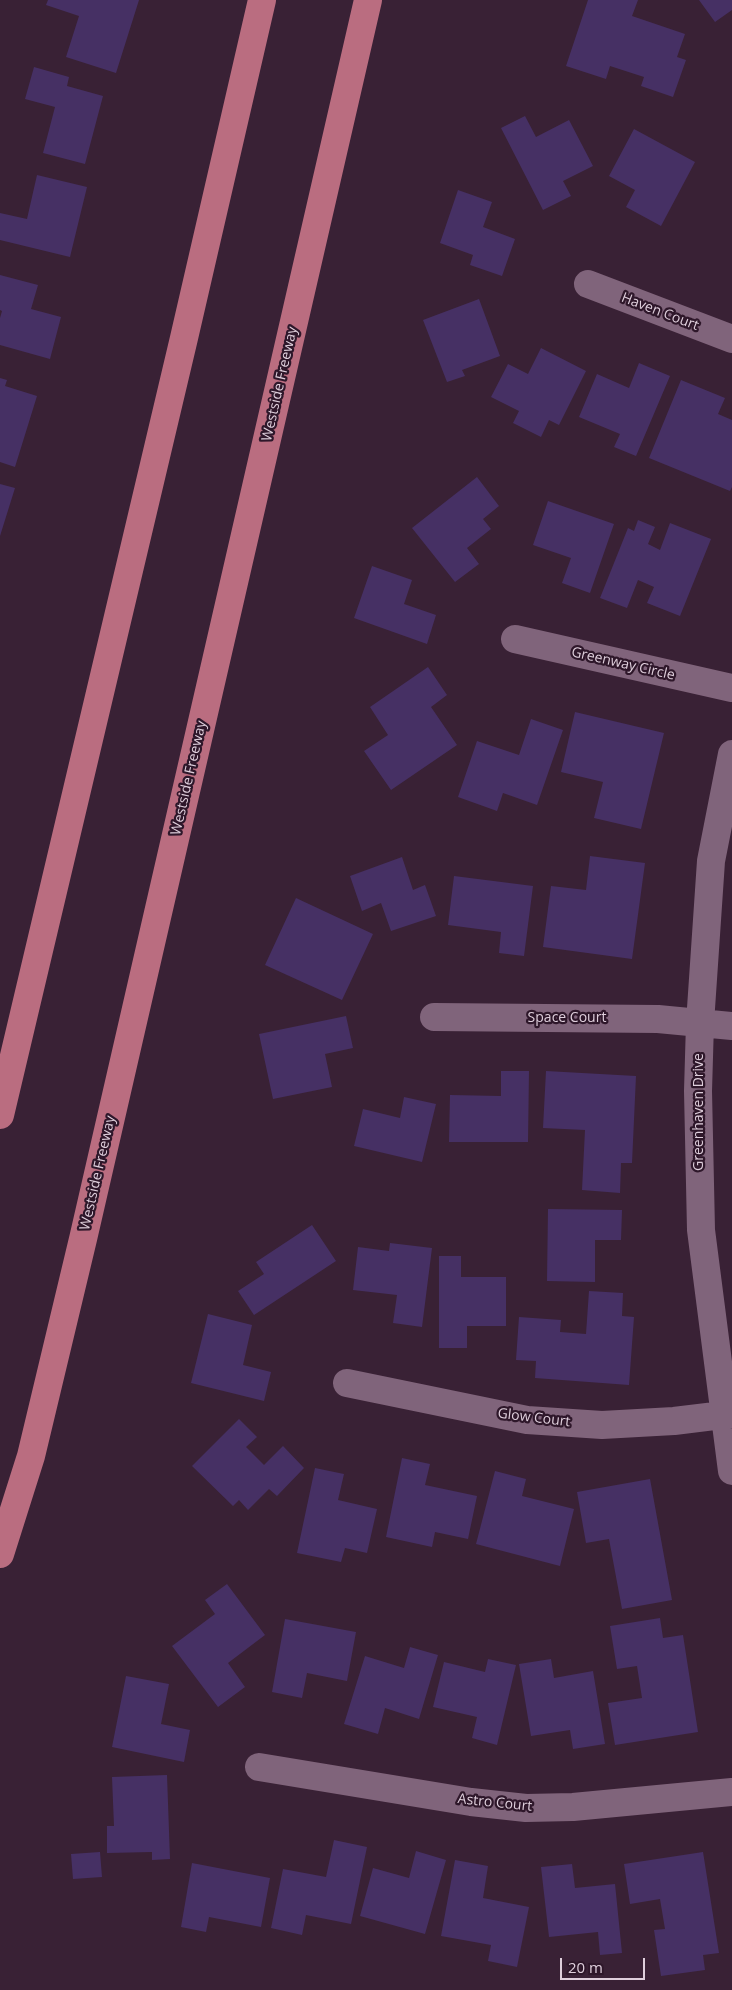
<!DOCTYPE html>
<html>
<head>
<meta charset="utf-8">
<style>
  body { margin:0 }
  #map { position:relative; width:732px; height:1990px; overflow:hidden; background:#392135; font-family:"Open Sans",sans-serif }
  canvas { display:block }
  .scale { position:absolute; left:560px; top:1958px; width:85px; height:22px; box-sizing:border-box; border:2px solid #dfcfdc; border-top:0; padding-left:6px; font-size:15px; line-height:18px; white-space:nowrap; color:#dfcfdc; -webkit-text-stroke:4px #2e172a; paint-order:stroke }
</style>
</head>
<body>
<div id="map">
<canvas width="732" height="1990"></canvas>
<div class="scale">20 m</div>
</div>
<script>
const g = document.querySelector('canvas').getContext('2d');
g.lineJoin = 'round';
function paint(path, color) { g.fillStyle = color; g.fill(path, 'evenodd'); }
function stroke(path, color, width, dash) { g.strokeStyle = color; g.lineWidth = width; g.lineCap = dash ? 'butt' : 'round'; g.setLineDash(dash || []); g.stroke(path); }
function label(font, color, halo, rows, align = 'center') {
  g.font = font + ' "Open Sans",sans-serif'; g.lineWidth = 4.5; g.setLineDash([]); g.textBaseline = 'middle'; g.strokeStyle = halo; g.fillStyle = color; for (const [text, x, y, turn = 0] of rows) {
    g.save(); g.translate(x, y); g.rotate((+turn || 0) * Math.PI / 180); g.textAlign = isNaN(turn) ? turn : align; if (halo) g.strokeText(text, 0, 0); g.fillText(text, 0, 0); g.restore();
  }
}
paint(new Path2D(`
  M48,0H139L116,73L66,57L79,16L46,5Z
  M588,0H638L632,16L685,34L677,57L686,60L673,97L641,86L644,77L610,66L606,79L566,66Z
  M699,0H732V10L715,22Z
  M34,67L69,77L67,86L103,96L85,164L43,153L55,107L25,99Z
  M525,116L536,137L569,120L593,166L563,181L571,196L543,210L501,128Z
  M634,129L695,162L661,226L626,207L635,190L609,176Z
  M37,175L87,187L70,257L0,240V213L27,219Z
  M458,190L492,202L483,227L515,239L502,276L470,265L473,255L440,243Z
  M0,275L38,285L31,309L61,317L50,359L0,345V318L2,311L0,310Z
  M479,299L500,356L462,370L465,376L447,382L423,320Z
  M541,348L586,371L559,425L549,420L541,437L513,423L519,411L491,397L508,364L528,374Z
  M639,363L670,376L636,456L614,447L620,434L579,417L597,374L629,388Z
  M0,378L7,380L5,386L37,396L15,467L0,462Z
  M681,380L725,398L718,414L732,420V487L730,491L649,458Z
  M477,477L499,506L483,519L491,529L467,548L479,564L455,582L412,528Z
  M0,484L15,488L0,536Z
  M548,501L614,524L590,593L562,583L571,558L533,545Z
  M638,520L655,527L648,544L660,550L670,523L711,539L680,616L647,603L654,587L638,580L627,608L600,598L628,528L634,531Z
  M372,566L412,580L404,604L436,615L427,644L354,618Z
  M428,667L447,695L431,707L457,745L391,790L364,751L388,735L370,707Z
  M575,712L664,733L641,829L594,818L603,782L561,772Z
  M531,719L563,730L537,805L503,793L497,811L458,797L477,741L519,755Z
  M590,856L645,863L632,959L543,947L551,886L586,890Z
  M402,857L413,890L425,885L436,916L391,931L381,903L362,911L350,876Z
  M454,876L533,886L524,956L499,953L501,932L448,925Z
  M296,898L373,934L342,1000L265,965Z
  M346,1016L353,1048L325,1054L332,1087L273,1099L259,1034Z
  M501,1071H529L528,1142H449L450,1095L501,1096Z
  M546,1071L636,1076L632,1163H621L620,1193L582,1190L585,1130L543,1128Z
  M404,1097L436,1104L422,1162L354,1146L363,1109L400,1118Z
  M548,1209L622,1210L621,1240H595V1282L547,1281Z
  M312,1225L336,1261L254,1315L238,1291L264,1274L256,1262Z
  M390,1243L432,1248L422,1327L393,1323L397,1295L353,1290L358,1247L389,1251Z
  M439,1256H461V1277H506V1326H467V1348H439Z
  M589,1291L623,1293L622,1316L634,1317L629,1385L535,1378L536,1361L516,1360L519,1317L561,1320L560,1332L586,1334Z
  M208,1314L252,1325L243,1365L271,1372L264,1401L191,1383Z
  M239,1419L257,1437L246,1447L264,1465L283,1446L304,1468L277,1496L269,1489L248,1510L239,1500L233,1506L192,1466Z
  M402,1458L430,1464L425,1485L477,1496L468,1539L435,1532L432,1547L386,1537Z
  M315,1468L344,1474L338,1500L377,1509L367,1553L345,1548L341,1562L297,1553Z
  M495,1471L526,1479L522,1496L574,1509L560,1566L476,1544Z
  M650,1479L672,1600L622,1609L609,1539L586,1543L577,1492Z
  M227,1584L265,1635L228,1663L245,1687L218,1707L172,1646L215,1614L205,1600Z
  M660,1618L663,1638L683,1635L698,1732L615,1745L608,1703L642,1698L637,1666L617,1669L610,1626Z
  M285,1619L356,1632L347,1681L307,1673L302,1698L272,1692Z
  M410,1647L438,1655L419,1719L385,1708L378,1734L344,1724L365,1656L404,1668Z
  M488,1659L516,1665L497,1745L472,1738L477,1717L433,1707L444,1662L485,1672Z
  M551,1659L554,1678L593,1671L605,1744L573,1749L570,1730L531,1736L519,1664Z
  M126,1676L169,1684L161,1724L190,1730L184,1762L112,1747Z
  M167,1775L170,1859L152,1860V1852L107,1853V1826H114L112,1777Z
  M334,1840L367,1847L351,1924L306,1915L302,1935L271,1928L283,1869L326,1877Z
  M416,1851L446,1860L425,1934L360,1916L373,1868L409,1878Z
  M100,1852L102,1877L73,1879L71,1854Z
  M703,1852L719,1953L703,1955L705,1970L661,1976L654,1930L665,1929L660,1899L630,1904L624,1864Z
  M455,1860L488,1866L483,1898L529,1907L517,1967L488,1961L491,1945L441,1936Z
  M192,1863L270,1878L261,1927L209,1917L206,1932L181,1927Z
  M572,1864L575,1888L615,1884L622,1953L600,1955L598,1932L549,1937L541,1867Z`), '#463064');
stroke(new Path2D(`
  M588,284L732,339
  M515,639L732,688
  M732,754L711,861L700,1023L698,1091L701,1230L732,1471
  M434,1017L658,1019L732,1026
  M347,1383L527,1420L602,1425L674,1421L732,1414
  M259,1767L471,1802L526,1808L573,1807L732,1792`), '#80647b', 28);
stroke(new Path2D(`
  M0,1115L184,338L262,0
  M0,1554L31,1456L83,1239L368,0`), '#ba6d80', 28);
label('14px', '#dfcfdc', '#2e172a', [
  ["Haven Court",660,312,21],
  ["Westside Freeway",280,384,-77],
  ["Greenway Circle",623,664,13],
  ["Westside Freeway",189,778,-77],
  ["Space Court",567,1018],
  ["Greenhaven Drive",699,1112,-90],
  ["Westside Freeway",98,1173,-77],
  ["Glow Court",534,1418,7],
  ["Astro Court",495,1803,6]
]);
</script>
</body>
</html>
